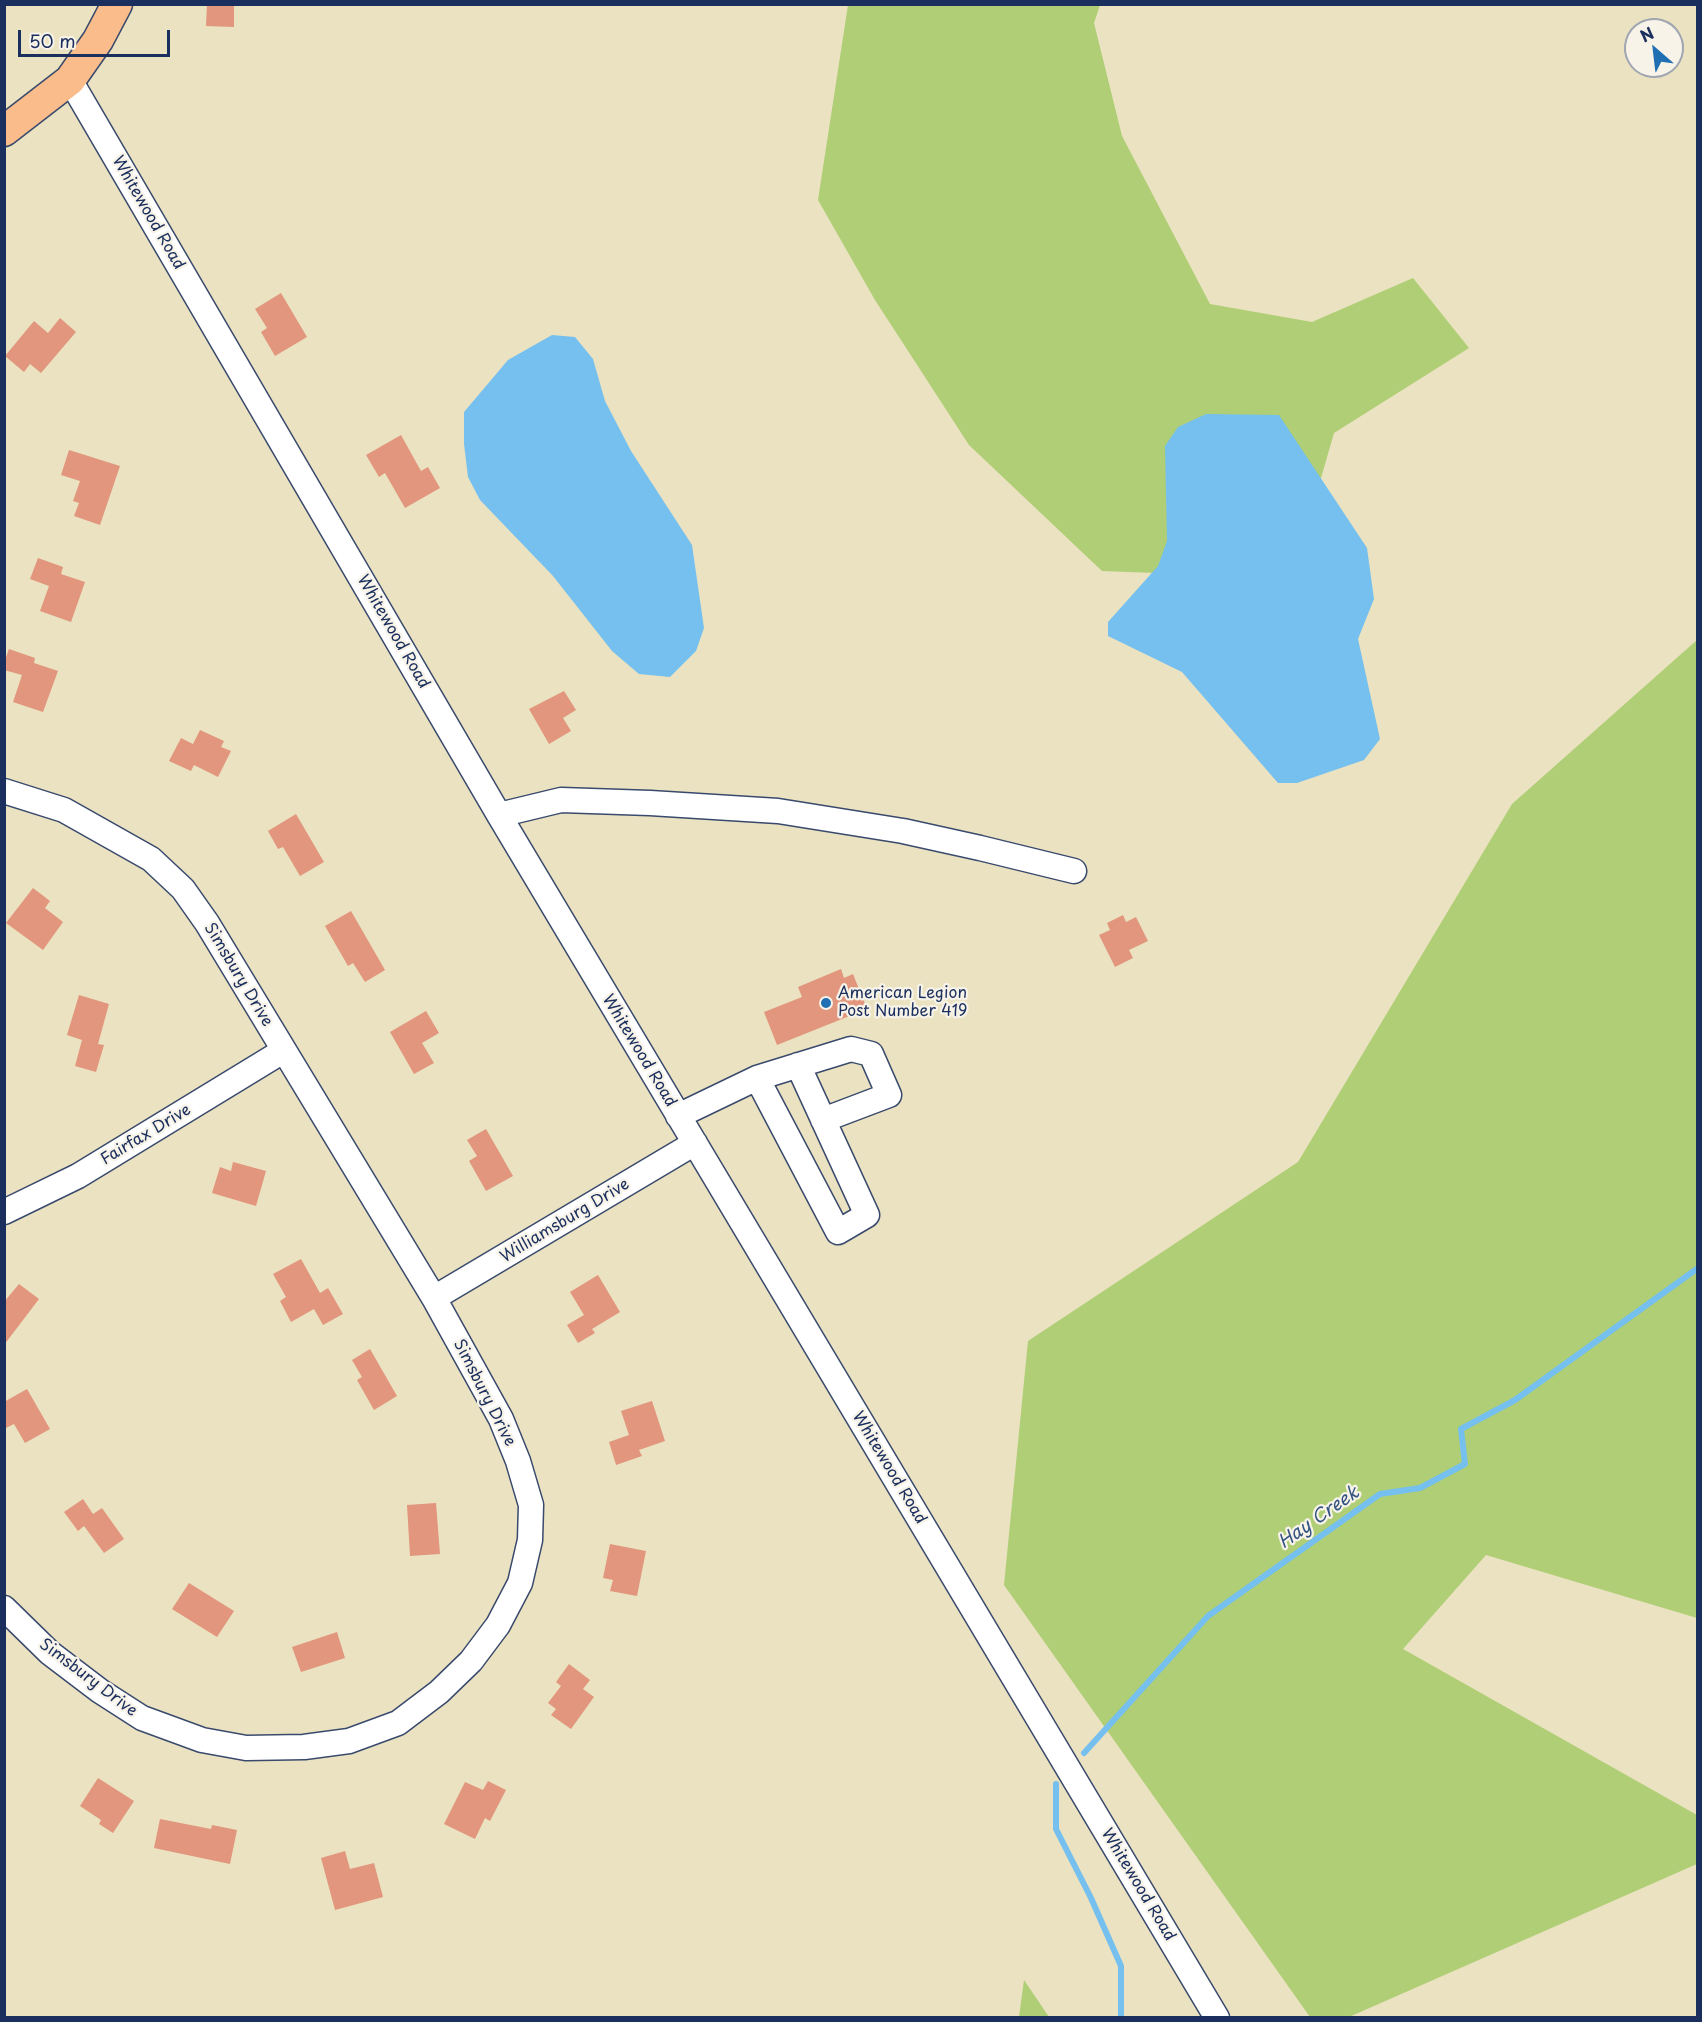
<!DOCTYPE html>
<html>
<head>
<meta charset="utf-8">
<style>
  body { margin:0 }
  #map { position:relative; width:1702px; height:2022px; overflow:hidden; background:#eae2c0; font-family:"Playpen Sans",sans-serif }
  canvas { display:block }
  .frame { position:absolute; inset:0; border:6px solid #1b2f5e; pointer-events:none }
  .north { position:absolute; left:1624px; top:18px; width:60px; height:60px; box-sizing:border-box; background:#f7f3e8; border:2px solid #9fa5b1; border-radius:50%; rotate:332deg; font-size:16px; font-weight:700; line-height:24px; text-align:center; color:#1b2f5e }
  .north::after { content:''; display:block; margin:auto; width:21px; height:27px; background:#1f6fb2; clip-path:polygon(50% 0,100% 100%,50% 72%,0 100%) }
  .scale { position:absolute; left:18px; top:30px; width:152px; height:27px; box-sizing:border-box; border:3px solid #1b2f5e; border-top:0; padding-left:8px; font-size:18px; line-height:21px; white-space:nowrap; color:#1b2f5e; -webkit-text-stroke:4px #f7f3e8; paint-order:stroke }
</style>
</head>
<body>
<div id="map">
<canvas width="1702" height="2022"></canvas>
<div class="frame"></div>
<div class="north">N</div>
<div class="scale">50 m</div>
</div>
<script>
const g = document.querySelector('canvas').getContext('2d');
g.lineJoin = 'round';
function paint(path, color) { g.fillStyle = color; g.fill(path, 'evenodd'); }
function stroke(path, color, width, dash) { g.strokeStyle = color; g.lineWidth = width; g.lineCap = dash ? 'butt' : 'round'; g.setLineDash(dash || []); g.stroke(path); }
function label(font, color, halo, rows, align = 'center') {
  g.font = font + ' "Playpen Sans",sans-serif'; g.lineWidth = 4.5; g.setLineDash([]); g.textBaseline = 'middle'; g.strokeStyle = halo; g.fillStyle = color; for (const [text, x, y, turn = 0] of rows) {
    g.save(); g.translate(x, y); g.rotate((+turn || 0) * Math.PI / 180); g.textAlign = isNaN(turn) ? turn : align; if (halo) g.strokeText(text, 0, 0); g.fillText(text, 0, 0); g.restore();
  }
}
paint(new Path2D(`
  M848,5H1100L1094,23L1122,136L1210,304L1312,322L1413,278L1469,348L1334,433L1292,578L1102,571L969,445L875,300L818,200Z
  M1697,640V1618L1486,1555L1403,1649L1697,1815V1864L1349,2017H1310L1004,1585L1028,1341L1298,1162L1512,804Z
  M1024,1980L1049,2017H1019Z`), '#afce75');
paint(new Path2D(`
  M552,335L575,337L593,359L605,401L631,451L692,545L704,628L696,651L670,677L639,674L612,651L553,576L480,500L468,477L464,444V412L508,360Z
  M1206,414L1279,415L1367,548L1374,599L1358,639L1380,739L1364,760L1297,783H1278L1182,672L1108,636V622L1158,566L1167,541L1165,446L1178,427Z`), '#75c0ef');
stroke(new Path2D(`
  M1084,1753L1208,1616L1380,1494L1420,1488L1465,1464L1461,1429L1515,1400L1698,1268
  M1056,1784V1829L1091,1898L1121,1966V2018`), '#75c0ef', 6);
paint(new Path2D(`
  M207,4H234V27L206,26Z
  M281,293L307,337L275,356L261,332L267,328L255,309Z
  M60,318L76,332L41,373L30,364L24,372L5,356L34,321L48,333Z
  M401,435L421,471L428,467L440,488L405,508L385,473L379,477L366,455Z
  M69,450L120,466L100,525L74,516L79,503L73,501L80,481L61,475Z
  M38,558L63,567L61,574L85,582L71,622L40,611L49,586L30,579Z
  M9,649L35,658L34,663L58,671L43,712L13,702L22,675L4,670V663Z
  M564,691L576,710L563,718L571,731L549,744L529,709Z
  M200,730L224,741L221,747L231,751L218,777L194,765L191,771L169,761L181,738L193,744Z
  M296,814L324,862L300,876L283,847L278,849L268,831Z
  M33,888L50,901L45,908L63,922L43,950L6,923Z
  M351,911L385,970L365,982L353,963L348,966L325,926Z
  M1123,915L1126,922L1136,917L1148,941L1129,950L1133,958L1115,967L1099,935L1110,930L1107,923Z
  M841,969L844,978L853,974L867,1009L777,1045L764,1012L802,997L798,987Z
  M79,995L109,1004L98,1044L104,1045L96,1072L75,1066L82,1040L67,1035Z
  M426,1011L439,1033L422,1043L434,1063L414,1074L390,1032Z
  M486,1129L513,1176L486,1191L469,1161L477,1156L467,1140Z
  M233,1162L266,1171L256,1206L212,1193L220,1167L231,1171Z
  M301,1259L320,1293L328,1288L343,1314L323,1325L314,1309L291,1322L280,1301L286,1297L273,1274Z
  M598,1275L620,1312L592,1329L595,1333L578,1343L567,1325L584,1315L570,1292Z
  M19,1284L39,1299L4,1345V1302Z
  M370,1349L397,1396L374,1410L357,1380L362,1377L352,1360Z
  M27,1389L50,1429L25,1443L14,1424L4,1429V1402Z
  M652,1401L665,1441L639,1450L642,1456L616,1465L609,1442L629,1435L621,1411Z
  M83,1499L93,1514L102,1508L124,1539L104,1553L84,1526L78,1531L64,1512Z
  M436,1503L440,1554L410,1556L407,1505Z
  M610,1544L646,1551L637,1596L610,1591L613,1580L603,1578Z
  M189,1583L234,1611L217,1637L172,1609Z
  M337,1632L345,1658L301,1672L292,1647Z
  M569,1664L590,1680L583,1689L594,1697L571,1729L551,1715L556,1709L548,1703L561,1686L556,1682Z
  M98,1778L134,1801L113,1833L99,1824L101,1820L80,1806Z
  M488,1781L506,1790L490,1821L485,1818L475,1839L444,1824L465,1782L483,1790Z
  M160,1819L211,1829L212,1825L237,1830L230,1864L154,1848Z
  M345,1851L350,1869L374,1863L383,1897L335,1910L321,1858Z`), '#e1967d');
const minor = new Path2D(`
  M70,80L499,815L1217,2018
  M4,791L64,810L151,859L183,889L207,923L434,1298L501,1419L518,1461L531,1505L530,1540L520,1583L498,1625L471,1661L439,1692L398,1723L349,1741L304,1747L246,1748L202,1740L142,1718L100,1691L50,1653L4,1608
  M499,815L561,800L650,803L778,811L903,831L980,848L1074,871
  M757,1078L838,1232L867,1215L798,1065
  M678,1116L757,1078L851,1049L871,1054L889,1095L823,1120
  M4,1212L78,1176L283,1051
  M434,1298L695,1143`);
const major = new Path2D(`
  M4,131L70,80L98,40L117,4`);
stroke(minor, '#3a4a6d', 27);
stroke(major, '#3a4a6d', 33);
stroke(minor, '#fff', 24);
stroke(major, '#f9bc8a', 30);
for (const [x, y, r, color] of [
  [826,1003,6,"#1f6fb2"]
]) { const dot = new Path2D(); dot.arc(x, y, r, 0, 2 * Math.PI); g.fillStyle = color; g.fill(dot); stroke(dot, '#f7f3e8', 2); }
label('16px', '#1b2f5e', '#f7f3e8', [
  ["Whitewood Road",148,213,60],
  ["Whitewood Road",393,632,60],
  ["Simsbury Drive",238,975,59],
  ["Whitewood Road",639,1051,59],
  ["Fairfax Drive",146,1135,-31],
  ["Williamsburg Drive",565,1221,-31],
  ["Simsbury Drive",484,1393,63],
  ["Whitewood Road",889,1468,59],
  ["Simsbury Drive",88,1678,37],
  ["Whitewood Road",1138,1885,59]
]);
label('16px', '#1b2f5e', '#f7f3e8', [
  ["American Legion",838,994],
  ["Post Number 419",838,1012]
], 'left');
label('italic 18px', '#325382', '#f7f3e8', [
  ["Hay Creek",1319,1518,-35]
]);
</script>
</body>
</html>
